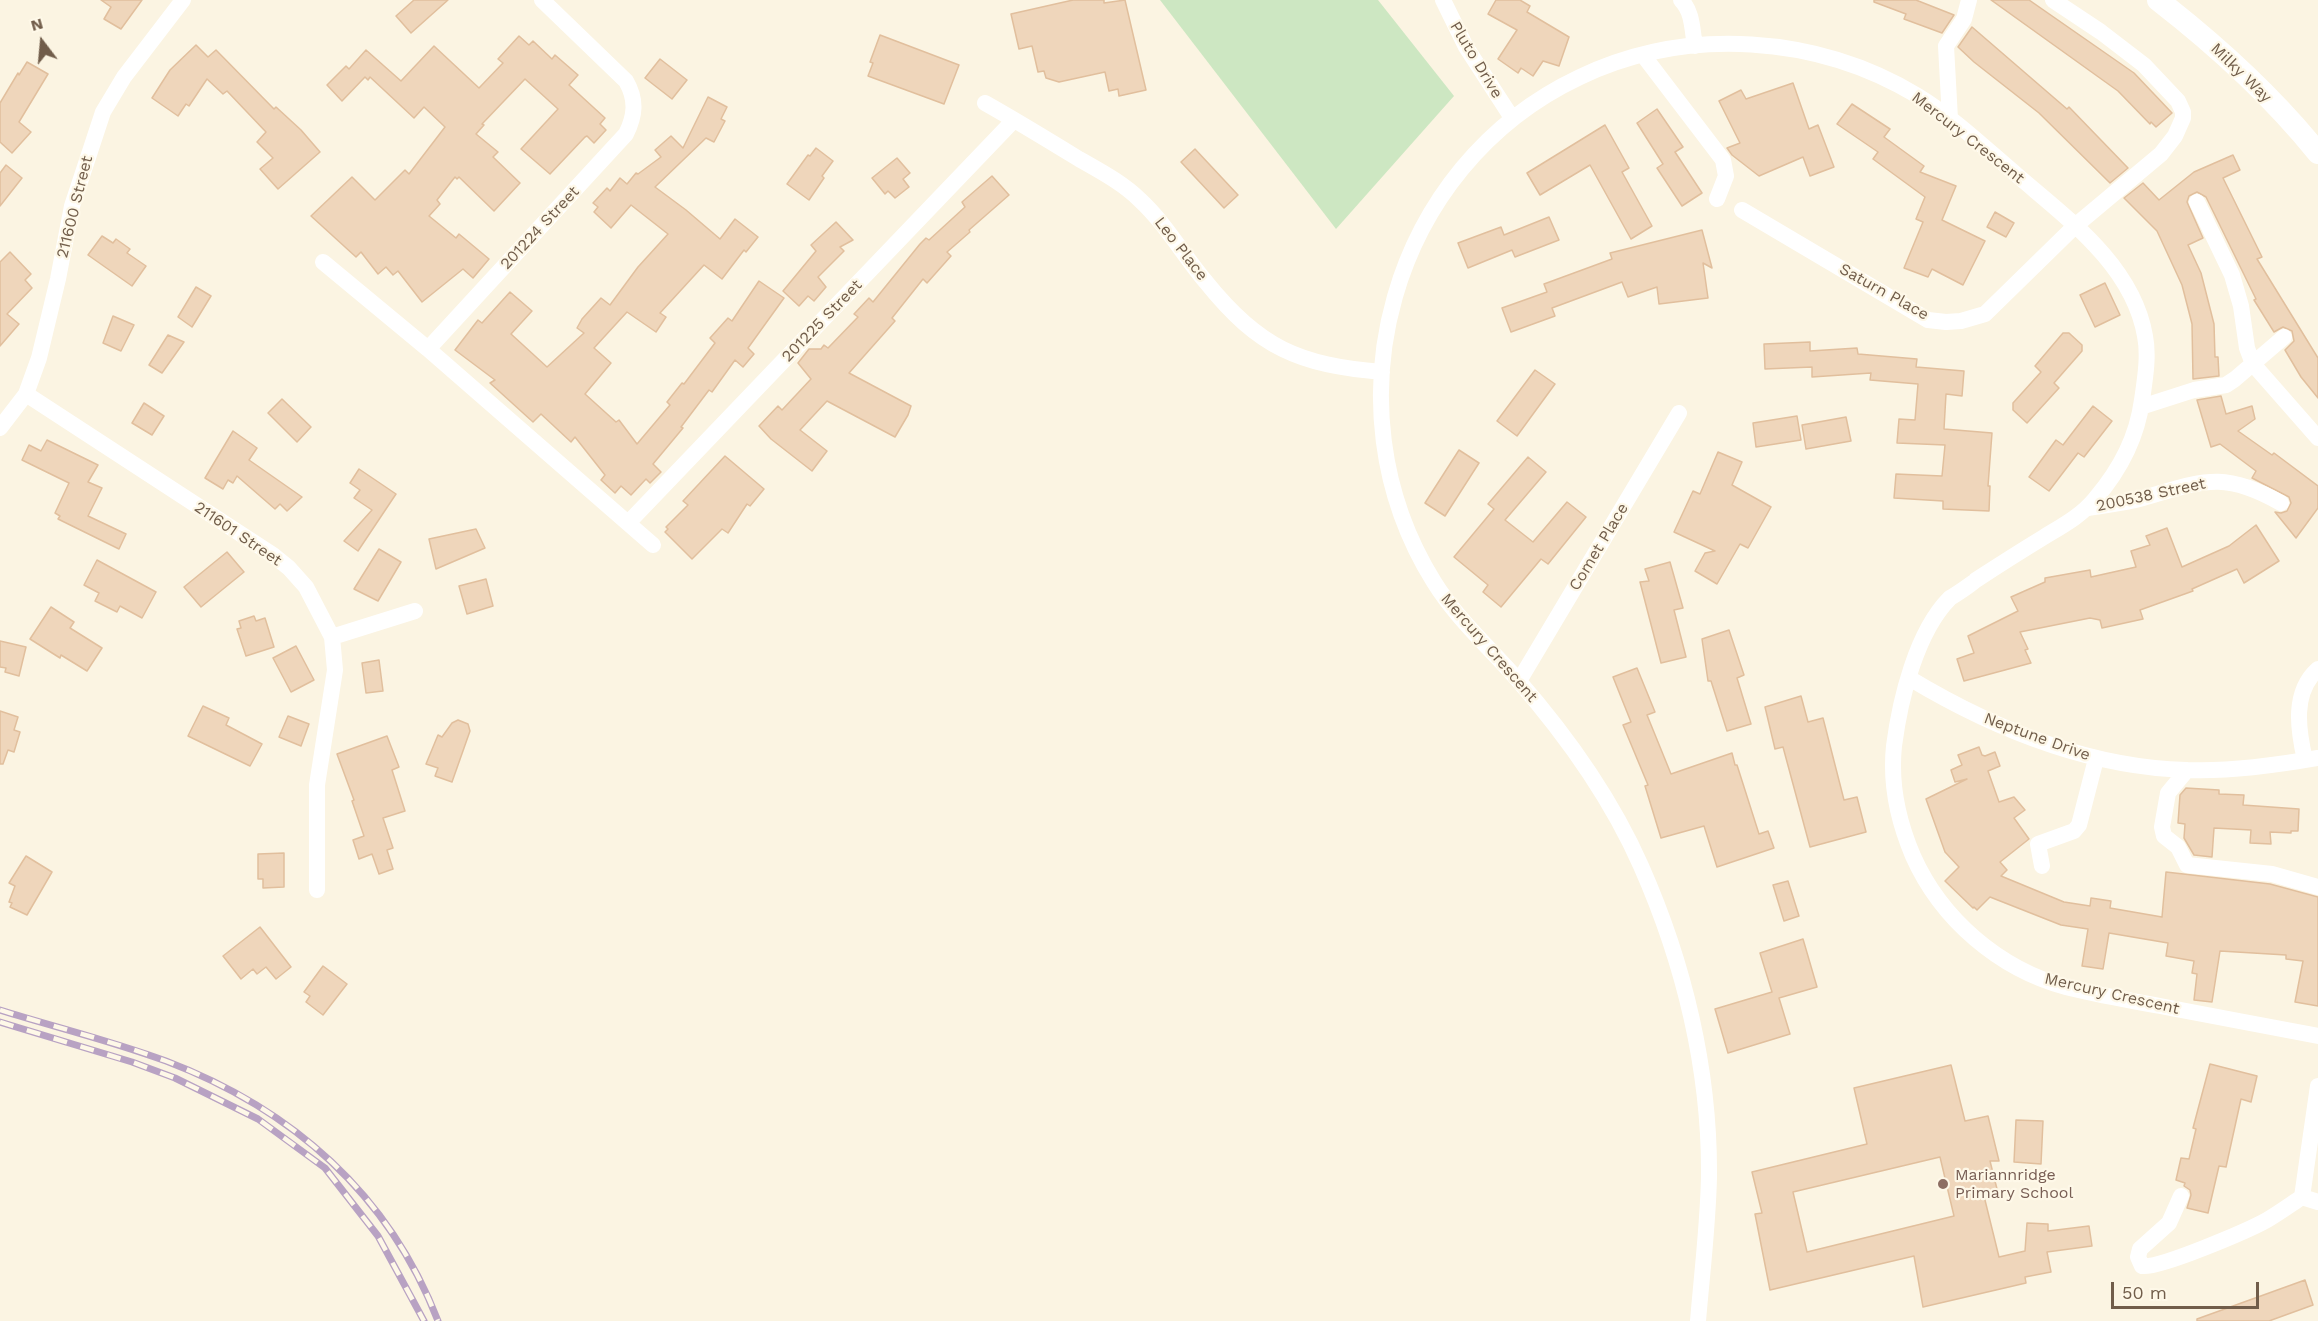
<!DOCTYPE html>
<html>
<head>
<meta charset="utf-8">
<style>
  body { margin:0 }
  #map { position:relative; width:2318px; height:1321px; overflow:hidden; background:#fbf4e2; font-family:"Work Sans",sans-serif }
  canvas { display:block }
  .north { position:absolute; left:12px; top:12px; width:60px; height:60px; -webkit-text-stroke:4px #fef8e8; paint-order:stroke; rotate:344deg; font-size:16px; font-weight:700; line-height:24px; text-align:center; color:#715d4a }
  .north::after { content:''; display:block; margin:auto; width:21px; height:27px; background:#715d4a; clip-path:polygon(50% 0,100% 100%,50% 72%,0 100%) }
  .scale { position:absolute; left:2111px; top:1282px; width:148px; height:27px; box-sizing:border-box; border:3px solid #715d4a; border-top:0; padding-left:8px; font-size:18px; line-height:21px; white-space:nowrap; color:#715d4a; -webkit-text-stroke:4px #fef8e8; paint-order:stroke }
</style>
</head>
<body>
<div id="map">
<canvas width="2318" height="1321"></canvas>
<div class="north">N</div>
<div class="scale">50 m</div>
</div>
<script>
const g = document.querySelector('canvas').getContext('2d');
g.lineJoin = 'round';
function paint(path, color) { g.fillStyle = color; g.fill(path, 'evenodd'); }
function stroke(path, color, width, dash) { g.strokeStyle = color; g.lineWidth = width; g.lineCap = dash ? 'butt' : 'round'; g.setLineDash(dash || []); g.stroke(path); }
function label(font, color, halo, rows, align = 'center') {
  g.font = font + ' "Work Sans",sans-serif'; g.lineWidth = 4.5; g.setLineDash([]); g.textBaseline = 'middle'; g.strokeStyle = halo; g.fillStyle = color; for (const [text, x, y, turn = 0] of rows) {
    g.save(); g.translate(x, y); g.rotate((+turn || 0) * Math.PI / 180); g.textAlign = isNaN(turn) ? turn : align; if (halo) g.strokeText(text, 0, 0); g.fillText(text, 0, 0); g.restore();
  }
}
paint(new Path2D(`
  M1160,0H1378L1454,96L1336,229Z`), '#cde7c2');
const building = new Path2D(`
  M101,0H142L121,29L104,19L111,7Z
  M414,0H448L411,33L396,16Z
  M1073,0H1104V3L1125,0L1146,90L1119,96L1118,89L1109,91L1105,72L1059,82L1046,78L1044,71L1038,72L1032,46L1019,49L1011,14Z
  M1496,0H1520L1530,6L1527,12L1569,37L1559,66L1543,61L1533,76L1521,68L1518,73L1498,59L1517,30L1488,14Z
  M1874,0H1916L1954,15L1942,33L1904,19L1906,14L1874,2Z
  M1991,0H2029L2134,73L2172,113L2156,127L2151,122L2150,124L2118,91Z
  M1972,27L2067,109L2069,107L2128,168L2110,183L2039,113L1974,62L1958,47Z
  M880,35L959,65L944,104L868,76L873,63L870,62Z
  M519,36L529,45L533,41L552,59L555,55L578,75L569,85L605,118L600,124L606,130L594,143L587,136L585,137L550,174L521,149L558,109L525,79L482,124L484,125L476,134L498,152L493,157L520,183L494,211L459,177L457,179L455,177L437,200L440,204L429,216L456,238L459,234L489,259L473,278L463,269L422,302L398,271L393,275L386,267L378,274L361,252L356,257L311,216L352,177L375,200L405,170L409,174L445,127L424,107L414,118L370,77L368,80L365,77L342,101L327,85L346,66L349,69L366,50L401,81L434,46L479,88L503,63L498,59Z
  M196,45L208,57L216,50L274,109L276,107L301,130L320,152L278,189L260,169L273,158L257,142L266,132L227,91L223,94L207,79L189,106L186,104L178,116L152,98L170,70Z
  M660,59L687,80L672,99L645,78Z
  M27,62L48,74L19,122L31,132L12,153L0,142V103L18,73L19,75Z
  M1793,83L1809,129L1818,125L1834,167L1810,176L1803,157L1759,176L1732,155L1727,148L1740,143L1719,101L1741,90L1746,99Z
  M708,97L727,107L721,119L725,121L714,142L706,138L655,187L686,210L720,239L735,219L758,237L746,252L744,250L722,279L704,265L660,313L666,317L656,332L627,312L594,348L611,363L585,394L616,422L619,420L637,444L670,405L667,402L682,383L684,384L715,343L710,338L728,318L732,321L759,281L784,298L748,348L754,354L743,367L735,360L712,392L709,390L681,427L683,428L653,464L661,472L650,483L646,479L631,495L621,486L615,493L601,480L605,475L575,437L571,442L541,414L533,422L490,383L495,380L455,350L478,320L482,323L510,292L532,311L511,334L547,367L584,333L577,328L582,319L601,298L610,305L638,267L668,234L631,205L611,228L594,212L598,207L593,203L607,188L610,191L620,178L627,184L636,173L638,174L661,157L655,150L671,136L683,148Z
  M1852,104L1890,129L1884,137L1924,166L1920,172L1956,186L1942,220L1985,241L1963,285L1932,269L1928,277L1904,268L1923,222L1916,219L1925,197L1873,159L1878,152L1837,124Z
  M1657,109L1683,147L1675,152L1702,193L1682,206L1657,168L1663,164L1637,123Z
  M1605,125L1629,168L1622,172L1652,226L1631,239L1590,165L1540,195L1527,173Z
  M816,148L833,161L822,176L824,178L809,200L787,184L808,155L810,156Z
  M1195,149L1238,195L1224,208L1181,162Z
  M2233,155L2240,170L2223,178L2262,257L2257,259L2318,358V398L2301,377L2285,350L2294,341L2292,331L2283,327L2274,332L2254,300L2256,299L2206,197L2197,192L2189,196L2187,202L2203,238L2188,245L2201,273L2214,324L2215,357H2218L2219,376L2193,379L2192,324L2182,285L2157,231L2124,198L2143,183L2159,200L2194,172Z
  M897,158L910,173L903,179L909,187L895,198L888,191L885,194L872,178Z
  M6,165L22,178L0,206V173Z
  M992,176L1009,195L969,230L970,232L947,252L951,256L927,283L923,279L892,318L895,321L849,373L911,406L908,415L895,437L827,401L800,430L827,451L812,471L771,439L759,426L778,406L782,410L811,379L798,363L809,349H821L824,345L828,348L858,317L854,314L869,298L873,302L920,244L926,238L929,240L965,207L962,202Z
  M1995,212L2014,223L2006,237L1987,227Z
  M1549,217L1559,240L1515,257L1512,250L1468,268L1458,243L1501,227L1504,235Z
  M836,222L853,240L840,247L844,251L818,277L826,287L814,301L808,296L799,306L783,291L816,251L811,245Z
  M1702,230L1712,268L1703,263L1708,298L1659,304L1657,287L1628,297L1622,282L1552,308L1555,316L1511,332L1502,308L1547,292L1544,284L1612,259L1610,253Z
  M102,236L113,243L116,239L130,249L127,253L146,266L132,286L88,255Z
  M10,252L31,274L25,280L32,288L7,314L19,324L0,346V262Z
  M2105,283L2120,315L2095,327L2080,295Z
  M196,287L211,296L192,327L178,317Z
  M113,316L134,325L121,351L103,343Z
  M2063,333H2069L2082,345V351L2054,383L2059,388L2027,423L2013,410V403L2041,372L2035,366Z
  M168,335L184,342L162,373L149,365Z
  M1810,342V351L1857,348L1858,354L1917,359L1916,367L1964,371L1962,396L1946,394L1944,429L1992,433L1988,486H1990L1989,511L1943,509V501L1894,498L1896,474L1942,476L1945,445L1897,443L1899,419L1915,420L1918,384L1870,380L1871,373L1812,377V367L1765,369L1764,344Z
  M1535,370L1555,384L1517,436L1497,421Z
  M2221,396L2226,414L2252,406L2255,419L2238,431L2272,455L2274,453L2318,486V508L2296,538L2275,512L2281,513L2287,511L2291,503L2289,497L2252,478L2256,471L2220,444L2211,447L2197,400Z
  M282,399L311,427L297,442L268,413Z
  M144,403L164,416L152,435L132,423Z
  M2093,406L2112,421L2084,457L2078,453L2049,491L2029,477L2056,440L2063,445Z
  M1797,416L1801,440L1756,447L1753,423Z
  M1846,417L1851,441L1806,449L1802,425Z
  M233,431L257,448L249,460L302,497L287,511L280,504L275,509L237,476L233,483L228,480L223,489L205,478Z
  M47,440L98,465L88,482L102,488L88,516L126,534L119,549L58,519L60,516L55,513L69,483L22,460L29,445L41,451Z
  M1459,450L1479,463L1445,516L1425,503Z
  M1718,452L1742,462L1732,485L1771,507L1748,548L1740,544L1717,584L1695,571L1705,553L1715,551L1674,532L1693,491L1700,494Z
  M725,456L764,489L750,506L747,504L728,533L722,529L692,559L665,532L668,529L666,527L688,505L683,501Z
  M1528,457L1546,472L1505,520L1533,542L1567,502L1586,517L1548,564L1541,559L1501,607L1483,592L1488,585L1454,557L1494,509L1488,504Z
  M359,469L396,494L358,551L344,541L372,510L354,498L360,490L350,483Z
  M2256,525L2279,561L2244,583L2237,569L2192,589L2193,591L2140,610L2143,619L2102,628L2100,620L2090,618L2020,632L2028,649L2025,650L2031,663L1964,681L1957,659L1974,653L1968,636L2018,611L2011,597L2045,582V578L2090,570L2091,577L2136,567L2131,551L2150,545L2146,536L2167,528L2182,567L2229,546Z
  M476,529L485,548L436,569L429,539Z
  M379,549L401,562L378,601L354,589Z
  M227,552L244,572L201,607L184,587Z
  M97,560L156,592L142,618L120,606L117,612L95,601L99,593L84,585Z
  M1670,562L1683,608L1674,610L1686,657L1661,663L1640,582L1649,581L1645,569Z
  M486,579L493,606L467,614L459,586Z
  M51,607L74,622L70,628L102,648L87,671L61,655L60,658L30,639Z
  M254,616L256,621L265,618L274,647L246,656L237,629L241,628L239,621Z
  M1729,630L1744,675L1737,678L1751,724L1727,731L1711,681H1708L1702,639Z
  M0,641L26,647L19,676L5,672L6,668L0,667Z
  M296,646L314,680L291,692L273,658Z
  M379,660L383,691L366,693L362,663Z
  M1637,668L1655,712L1647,715L1671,774L1732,753L1735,765H1737L1759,834L1768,831L1774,848L1717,867L1704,826L1661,838L1645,786L1648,785L1623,725L1631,722L1613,677Z
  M1801,696L1808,722L1823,718L1844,800L1857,797L1866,832L1810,847L1783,747L1775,749L1765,707Z
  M203,706L229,718L226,725L262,744L250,766L188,736Z
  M0,711L18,717L14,730L20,732L14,752L8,750L3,764H0Z
  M288,716L309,724L301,746L279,737Z
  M458,720L468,724L470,731L452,782L435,776L438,768L426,764L438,735L442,737L452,723Z
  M387,736L399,767L392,770L405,811L383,818L393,848L387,850L393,869L379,874L372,854L359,859L353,840L364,836L352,801L354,800L337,754Z
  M1979,747L1982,755L1985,756L1995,752L2000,766L1988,771L1999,802L2014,797L2025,810L2014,818L2029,839L2000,862L2007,870L2001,876L2064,902L2090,906L2091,898L2111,901L2110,908L2162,917L2166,872L2270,884L2318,897V1006L2295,1002L2303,961L2286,959V955L2220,951L2212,1002L2194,1000L2197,974L2192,973L2194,961L2166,956L2168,943L2109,933L2103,969L2082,966L2088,929L2061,925L1990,897L1977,910L1974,907L1973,908L1945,881L1959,867L1945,852L1926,799L1967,779L1955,782L1951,770L1962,765L1958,755Z
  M2186,788L2219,790V794L2244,795L2243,805L2299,809L2298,831H2291V833L2270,832L2271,844L2250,843L2251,830L2214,828L2212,857L2194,855L2184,838L2185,824L2178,823L2180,795Z
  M284,853V887L263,888V879H258V854Z
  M26,856L52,872L27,915L10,907L12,903L9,902L15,886L9,883Z
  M1788,881L1799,916L1784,921L1773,885Z
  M260,927L291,967L276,979L266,967L257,974L253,969L241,979L223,956Z
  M1803,939L1817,987L1779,998L1790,1034L1728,1053L1715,1009L1772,992L1760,953Z
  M323,966L347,984L323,1015L306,1002L310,996L304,992Z
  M2210,1064L2257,1076L2251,1102L2241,1099L2226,1167L2219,1166L2208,1213L2187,1208L2191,1195L2190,1190L2184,1186L2185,1183L2176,1180L2181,1158L2189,1159L2196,1129L2193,1128Z
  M1951,1065L1965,1121L1988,1116L1999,1161H1990L1997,1189L1983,1192L1999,1257L2025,1251L2027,1223L2048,1224V1231L2089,1226L2092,1246L2047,1252L2051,1272L2025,1277L2026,1283L1923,1307L1914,1256L1770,1290L1755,1214L1762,1213L1752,1172L1867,1144L1854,1088ZM1940,1157L1954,1216L1807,1252L1793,1192Z
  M2016,1120L2043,1121L2041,1164L2014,1162Z
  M2305,1280L2313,1305L2269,1321H2197V1319Z`);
paint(building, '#efd6bb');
stroke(building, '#e1bf9d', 1.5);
stroke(new Path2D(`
  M1443,0L1466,47L1512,118
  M1681,0C1693,12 1692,30 1695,46
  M1643,55L1723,160L1726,176L1717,199
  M985,103C1017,121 1048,140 1079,159C1100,171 1123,183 1140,200C1166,224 1183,255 1206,282C1259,348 1299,365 1382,372
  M1950,119L1946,46L1964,19L1969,0
  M2197,202L2232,275L2241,306L2247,348L2253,364L2318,438
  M1742,210L1928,320L1946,322L1961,321L1985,314L2075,226L2161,154L2175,136L2183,118V112L2178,101L2144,65L2101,32L2053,0
  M323,262L428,349L653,545
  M428,349L626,134C635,116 637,100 626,81L542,0
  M26,394L273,555L289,568L306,587L332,637L335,670L317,785V890
  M2141,407L2194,390L2226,385L2235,379L2284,337
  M0,428L26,394L39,358L58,279L72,206L103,112L124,77L183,0
  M2088,508C2106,505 2125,503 2143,498C2203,481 2223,470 2281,503
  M629,522L1014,120
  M332,637L415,611
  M1909,678C1992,728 2087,767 2186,770C2227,772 2278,765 2318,758
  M1519,681L1679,413
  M2305,760C2298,730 2292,692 2318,669
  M2187,770L2168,793L2162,827L2164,836L2178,847L2187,865L2272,874L2318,887
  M2042,866L2038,844L2074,831L2079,825L2096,759
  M2318,1086L2302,1197L2318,1202
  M2181,1196L2169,1223L2140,1249L2138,1257L2142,1266C2159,1269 2249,1230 2267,1220C2279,1213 2290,1205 2302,1197
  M1698,1321C1702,1273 1708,1225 1709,1177C1710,1070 1684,963 1641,866C1611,798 1566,735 1517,679C1489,647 1457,619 1434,582C1324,406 1391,166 1580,77C1687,26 1817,35 1918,96C1954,118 1986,149 2018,176C2068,219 2133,266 2145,336C2149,356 2145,379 2142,400C2137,438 2120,470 2095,499C2081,516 2062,526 2044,537C2021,551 1999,565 1976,580C1975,582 1952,597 1950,598C1916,632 1900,700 1894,746C1890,784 1898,821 1913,856C1941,919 1999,969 2066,987C2097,995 2129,1000 2160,1006C2213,1016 2265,1026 2318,1036`), '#fff', 16);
stroke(new Path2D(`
  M2158,0C2216,45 2272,96 2318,153`), '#fff', 22);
const rail = new Path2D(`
  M0,1010C55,1027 112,1041 166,1061C292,1109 389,1194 438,1321
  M0,1022L132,1062L175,1078L258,1119L325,1168L378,1236L424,1321`);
stroke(rail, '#b8a2c3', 7);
stroke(rail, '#fef8e8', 4.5, [14]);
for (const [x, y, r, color] of [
  [1943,1184,6,"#8d6e63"]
]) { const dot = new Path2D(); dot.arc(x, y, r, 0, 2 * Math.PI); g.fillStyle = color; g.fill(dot); stroke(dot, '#fef8e8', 2); }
label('16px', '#715d4a', '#fef8e8', [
  ["Pluto Drive",1476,60,59],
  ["Milky Way",2241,73,44],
  ["Mercury Crescent",1968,138,38],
  ["211600 Street",75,207,-76],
  ["201224 Street",540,228,-47],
  ["Leo Place",1181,249,52],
  ["Saturn Place",1884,292,29],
  ["201225 Street",822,321,-46],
  ["200538 Street",2151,495,-12],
  ["211601 Street",238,534,34],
  ["Comet Place",1599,547,-59],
  ["Mercury Crescent",1489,648,49],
  ["Neptune Drive",2037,737,20],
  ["Mercury Crescent",2112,994,13]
]);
label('16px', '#785e54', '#fef8e8', [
  ["Mariannridge",1955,1175],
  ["Primary School",1955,1193]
], 'left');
</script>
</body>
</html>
